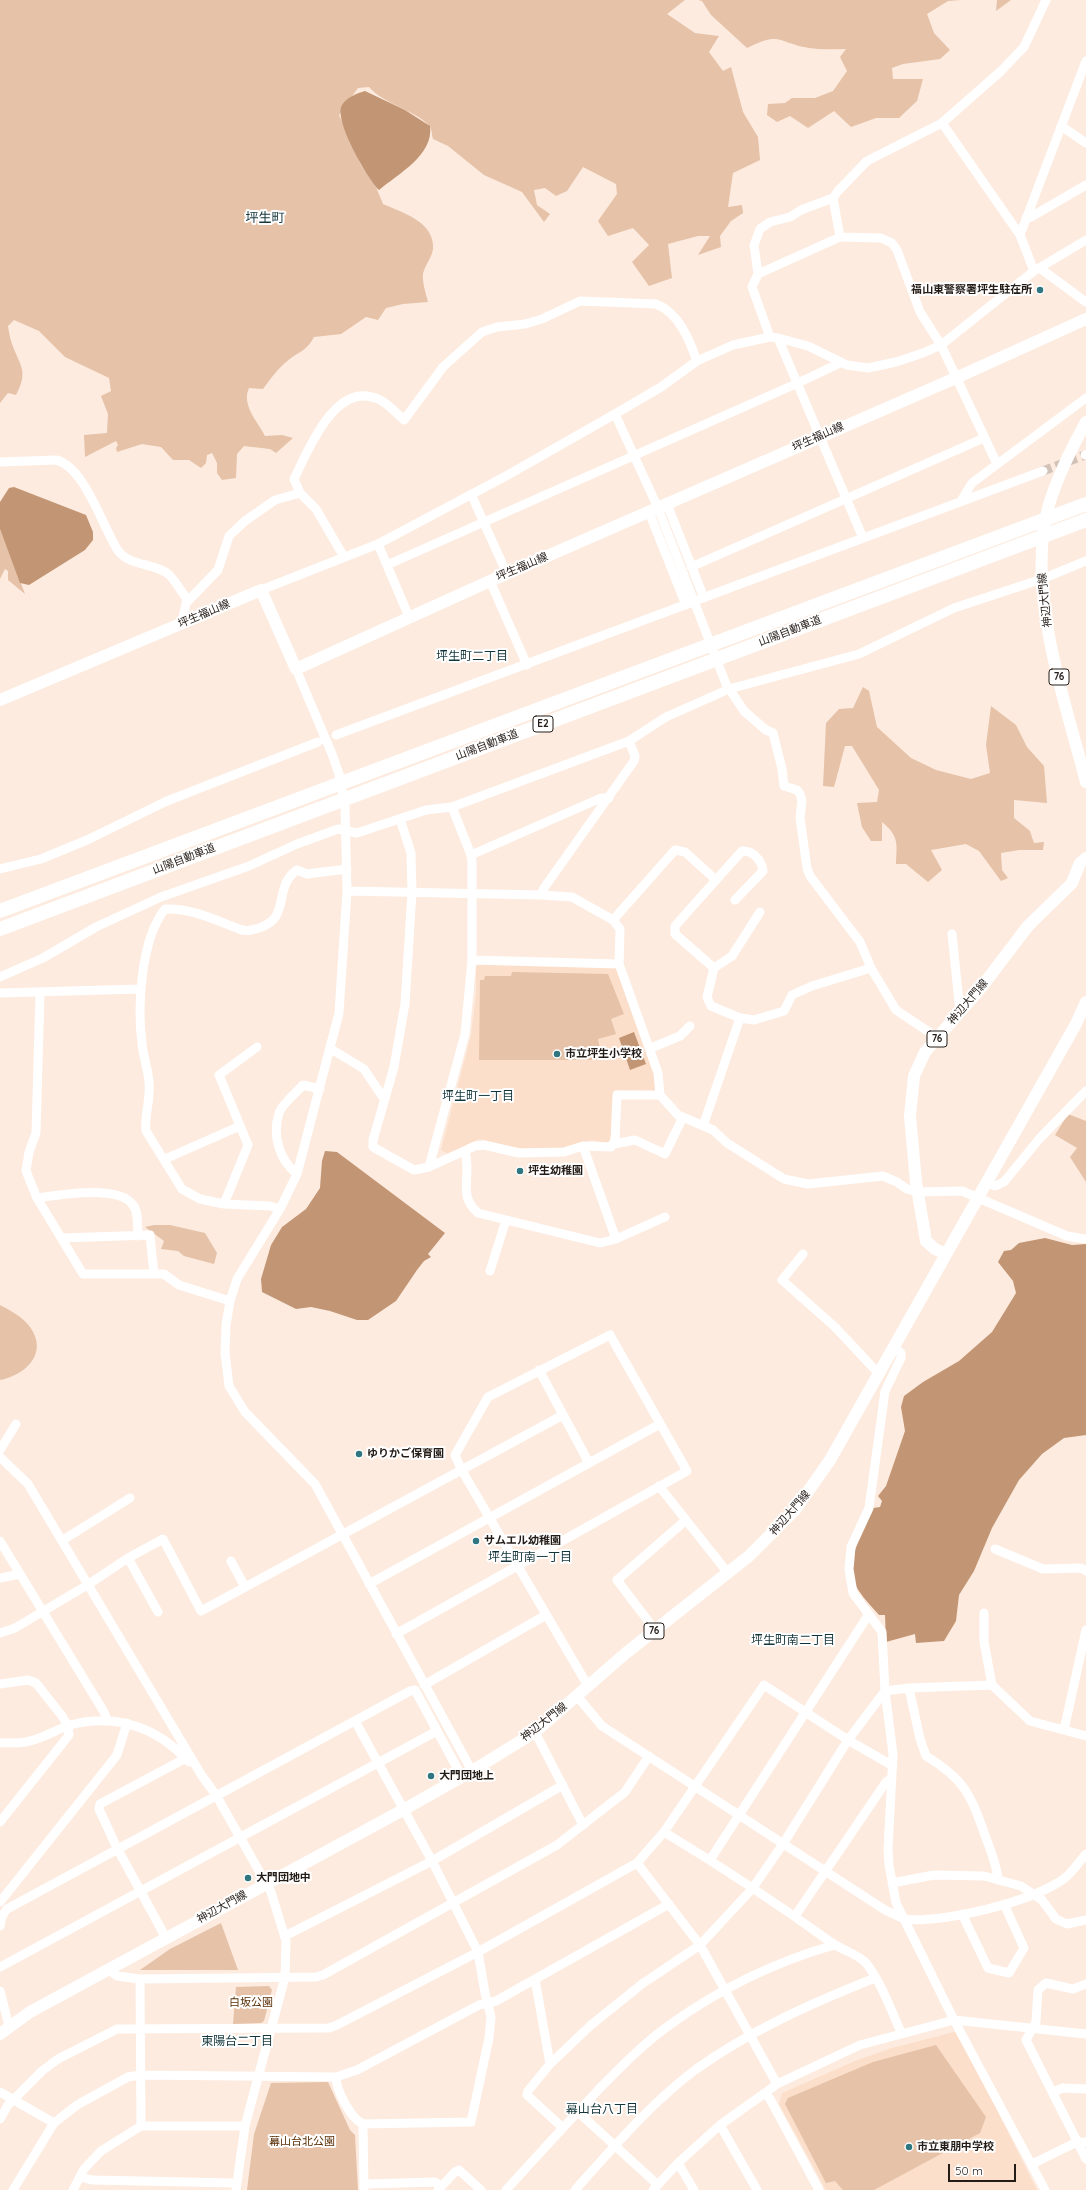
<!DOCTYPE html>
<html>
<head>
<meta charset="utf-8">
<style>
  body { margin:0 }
  #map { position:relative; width:1086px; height:2190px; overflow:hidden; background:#fdebdf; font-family:Quicksand,sans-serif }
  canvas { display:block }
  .scale { position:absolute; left:948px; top:2164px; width:68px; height:18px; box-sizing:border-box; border:2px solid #241c17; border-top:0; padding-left:5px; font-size:12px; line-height:14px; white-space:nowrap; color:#241c17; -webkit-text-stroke:3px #fff; paint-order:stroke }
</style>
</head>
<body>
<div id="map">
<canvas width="1086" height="2190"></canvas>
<div class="scale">50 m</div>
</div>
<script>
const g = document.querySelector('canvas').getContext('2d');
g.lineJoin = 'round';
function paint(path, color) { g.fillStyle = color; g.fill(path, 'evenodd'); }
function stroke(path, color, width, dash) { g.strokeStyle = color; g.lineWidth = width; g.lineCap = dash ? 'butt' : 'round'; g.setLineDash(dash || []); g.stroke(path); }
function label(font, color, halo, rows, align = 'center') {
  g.font = font + ' Quicksand,"Noto Sans JP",sans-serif'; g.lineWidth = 4; g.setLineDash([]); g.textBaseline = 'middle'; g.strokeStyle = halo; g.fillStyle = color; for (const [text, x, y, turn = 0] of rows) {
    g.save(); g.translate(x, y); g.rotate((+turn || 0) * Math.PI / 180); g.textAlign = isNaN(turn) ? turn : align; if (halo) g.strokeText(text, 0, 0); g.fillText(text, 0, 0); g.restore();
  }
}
paint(new Path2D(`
  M478,964L616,966L656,1073L657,1088L654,1091L614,1090L613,1138L609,1143L592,1140L563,1148H519L479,1139L448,1154L441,1150L471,1035L476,993V967Z
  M954,2032L958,2034L965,2046L1037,2190H826L779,2104L782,2093L855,2061L892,2048Z`), '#fbdfca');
paint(new Path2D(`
  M0,0H685L667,14L695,33L719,36L709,52L723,71L731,67L743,112L758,137L760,160L733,173L728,207L742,205L743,213L731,221L720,236L721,247L698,255L710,236H698L668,244L672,278L649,286L632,262L649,245L633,228L608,236L598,221L617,194L616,184L583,167L567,191L556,196L545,188L534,190L537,205L550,214L544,222L522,192L484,175L448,146L433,139C432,136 432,130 430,127C420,112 383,104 369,87L358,88L339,115L361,165L376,187L383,204C401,212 432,221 433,245C434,256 425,264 423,274C422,282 426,294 428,302L403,304L386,308L378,320L366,317L341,334L314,337C308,349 301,351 291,358C279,367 271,378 263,389L249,388C241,405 258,422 265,436L282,435L293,438L276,453L270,449L244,446L237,454L236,478L222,480L217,473V463L212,453L207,455L206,463L201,468L189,460H173L161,447L142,444L117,452L116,448L118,445L116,441L85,457L84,435L107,433L108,414L101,396L111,391L109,378L65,357L39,331L14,320L8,326C9,332 10,339 12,344C20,366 29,371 16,395L8,393L0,403Z
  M698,0H961L948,1L927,14L934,33L950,50L940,59L903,64L892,68L893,79H923L917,101L899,118H876L851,127L834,111L808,128L790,116L777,122L767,115L768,104L785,103L792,98H815L833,91L847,71L840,57L846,49C833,49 821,50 809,48C776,42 781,31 747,48L711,15L702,1Z
  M997,0H1011L996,11Z
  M0,529L25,594L8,580V571L5,569L0,579Z
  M863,687L869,691L877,727L911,758L936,770L971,779L990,773L986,745L991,706L1016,725L1027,747L1044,766L1047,803L1014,800V818L1030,831L1034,843L1044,842L1043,850H1019L1001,853L1002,870L1008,878L1001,881L979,851L966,844L931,850L942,870L928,882L906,864H896C897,843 899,836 882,822V841H871L862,827L857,803L877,802L879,790L852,746H845L834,787L823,786L826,723L839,709L853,708Z
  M512,972L608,974L624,1014L611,1019L616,1034L598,1039L602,1060H479L480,980H484L485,976H511Z
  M1068,1114L1086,1121V1182L1070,1157L1077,1148L1055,1135Z
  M154,1225H170L205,1233L217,1253L214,1264L184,1256L178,1251L161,1249L164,1241L145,1227Z
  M0,1305C11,1311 23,1317 30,1327C49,1354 25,1375 0,1380Z
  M221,1923L238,1970H140L170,1949Z
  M269,1986L272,1990L264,2021L261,2023L233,2024L236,1987Z
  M936,2045L986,2117L980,2133L874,2190H843L835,2181L826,2183L785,2104L788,2098L873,2062Z
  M328,2082L350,2130L355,2135L358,2190H247L254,2134L271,2083Z`), '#e5c2a8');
paint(new Path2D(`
  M365,91L405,110L430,126C434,155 398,174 379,190C367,178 333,119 342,105C346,98 357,93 365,91Z
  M14,487L86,515L93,532V540L85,550L29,585L20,583L0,529V502L9,488Z
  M634,1032L646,1064L630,1070L619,1038Z
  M325,1151L337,1152L445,1233L428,1254L431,1257L424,1261L417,1270L396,1301L368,1320H357L330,1311L311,1307L296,1309L262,1292L261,1279L271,1245L282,1227L306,1209L320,1188L322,1161Z
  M1045,1238L1072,1245L1086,1244V1435L1064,1438L1042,1454L1019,1480L992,1528L974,1571L959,1595L956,1621L944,1641L916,1643L915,1634L886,1642L885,1615H879C872,1607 864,1599 859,1591C841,1566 863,1531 873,1508L880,1507L882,1501L878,1496L886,1486L905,1431L901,1407L904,1396L923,1382L959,1361L992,1332L1016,1293L1013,1281L998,1262L1004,1251L1011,1250L1019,1243Z`), '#c29674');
stroke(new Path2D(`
  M1043,471L1085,455`), '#d2c2b7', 9, [9, 4.5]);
stroke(new Path2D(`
  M942,123L1020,235
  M1061,126L1086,143
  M833,198L840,237
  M1026,218L1031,217L1086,185
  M1041,269L1086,302
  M1034,271L1020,235L1086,61
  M758,274L840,237L881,238L892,243L897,250L920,312L941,345L997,464
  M770,337L752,287L758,274L754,245L760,229L770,222L790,217L801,210L833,198L838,191L867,161L942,123L1001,71L1024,47L1046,0
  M778,338L863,538
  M615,414L658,508L726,684L744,711L766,730L773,733L782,769L784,786L797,790L800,794L802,801L800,818L807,868L810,876L860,942L871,968L896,1010L938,1038
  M1085,455H1086
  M0,462L56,460C84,466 103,527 117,549C127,566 153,563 167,573C175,579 181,592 188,600L186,603
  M300,493L316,509L344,557
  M471,494L507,574
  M961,501L972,483L1086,398
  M667,504L704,598
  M649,512L686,605
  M378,544L409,617
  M387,565L798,383L840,363
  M691,567L984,438
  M490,581L527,665
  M261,590L378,544L506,476L615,414L661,387L697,361L733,345L770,337L778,338L808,346L847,365L868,368L896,362L923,353L941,345L1034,271L1086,240
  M700,599L1043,471
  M182,623L186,603L218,570L229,536L245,521L275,500L300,493L294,479C308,451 335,380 378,399C388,403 396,413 404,420L443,367L482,332L497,327L525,324L542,319L580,301L656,304C679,313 689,339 697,361
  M296,669L332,754L339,774L345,806L347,891L339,1013L297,1174L280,1209L237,1279L230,1301L226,1325L225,1353L229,1386L245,1412L315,1484L472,1771
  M336,735L690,603
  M400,819L411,853L412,892L405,1004L394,1067L373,1140V1147L414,1170L429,1167L465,1034L472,960V862L471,855L452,807
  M471,855L601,798H609
  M0,869L41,859L87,840L167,801L318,742
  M347,891L541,895L544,888L634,761L635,756L629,741
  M613,920L675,850L685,852L716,880L742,851C753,850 762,861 763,871L735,900
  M952,934L960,1012
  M472,960L619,964L620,929L613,920L572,897L541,895
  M619,964L658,1073L660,1095L678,1115L713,1130L727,1143L784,1179L808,1184L883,1176L897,1182L907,1189L918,1192L962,1191L1067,1236L1086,1239
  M714,968L675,934V926L716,880
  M0,977L43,958L96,927L161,897L249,866L297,844L338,829L357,833L426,810L452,807L629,741L666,717L729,689L859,654L954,608L1042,579L1086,561
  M0,993L139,989
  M40,993L36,1133L29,1152L26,1171L37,1198L83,1274H164L179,1285L230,1301
  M740,1018L754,1020L784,1011L792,995L812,986L871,968
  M651,1048L680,1036L690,1026
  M331,1049L364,1069L382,1096L384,1097
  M703,1126L740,1018L711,1006L707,997L714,968L732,956L760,912
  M614,1144L635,1140L665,1154L683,1117
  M583,1146L616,1239
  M465,1152C472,1176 457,1195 478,1213L600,1243L616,1239L665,1217
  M165,1159L240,1126
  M429,1167L475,1146L484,1145L519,1153L564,1152L583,1146L611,1147L615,1140L617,1095H660
  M297,1174C279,1160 272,1135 279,1113C281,1105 298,1091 303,1085L320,1089
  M987,1182L995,1186L1004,1182L1040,1138L1086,1091
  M37,1198C58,1195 119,1184 133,1205C139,1212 137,1227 138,1236
  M224,1204L248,1145L219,1075L257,1047
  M280,1209L270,1206L224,1204L200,1199L182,1189L146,1131C144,1115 151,1099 149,1082C148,1069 143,1056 142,1043C137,1006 141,939 165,909C192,908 215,920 239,929C246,932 252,930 259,928C292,917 272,888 297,870L307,874L347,869
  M62,1238L150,1235L154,1274
  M803,1254L782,1280L835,1327L879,1374
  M490,1271L506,1220
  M894,1348L901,1353V1358L885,1391L869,1508L851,1547L849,1569L853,1593L882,1632L885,1691L893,1754L888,1849L889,1865L896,1903L904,1919C941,1924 1037,1901 1066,1877C1073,1871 1079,1862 1086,1854
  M539,1370L589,1463
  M0,1450L16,1424
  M0,1457L28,1484L202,1776L216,1795L271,1892L286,1941L285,1977L245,2126L236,2190
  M659,1486L728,1573
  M63,1540L130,1498
  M0,1541L104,1712L107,1720
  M995,1549L1043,1569L1081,1568L1086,1571
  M128,1558L158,1612
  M231,1561L245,1587
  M0,1578L20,1574
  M369,1584L660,1424
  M984,1613V1642L992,1685L1030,1721L1086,1736
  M655,1630L617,1580L686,1520
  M0,1633L15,1628L89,1584L128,1558L163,1539L201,1611L563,1415
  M396,1634L687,1471L610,1335L488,1397L455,1455L461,1469C503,1542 546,1614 588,1686
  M0,1684L28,1680L36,1683L62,1716L68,1726L69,1735L0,1822
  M424,1685L546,1615
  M909,1688L920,1739L926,1756C966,1780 971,1796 986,1838C991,1851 997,1866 998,1880
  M577,1696L602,1726L885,1910L904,1919L954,2020L1045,2190
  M355,1721L432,1861L478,1952L485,1993L491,2017L489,2038L471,2122L363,2124
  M1064,1730L1086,1630
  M535,1732L583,1825
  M0,1743C8,1742 17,1744 25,1742C41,1740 55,1730 70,1725C116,1713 157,1727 189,1762
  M664,1832C722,1867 778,1904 832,1943C842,1950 858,1954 866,1963C882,1983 891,2011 902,2034
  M710,1860L869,1614
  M637,1863L700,1945L777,2084
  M892,1883L934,1875L984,1876L1021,1886L1042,1900L1056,1919L1067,1924L1086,1920
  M0,1902L117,1755L127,1723
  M962,1914L988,1968L1009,1973L1024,1948L1004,1904
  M795,1916L886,1782L892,1778
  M0,1926L2,1916L7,1909L410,1691L415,1690L462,1777
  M285,1936L432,1861L563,1785
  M166,1938L117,1848L99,1809L100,1804L186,1758
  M0,1967L437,1731
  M109,1970L117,1976L140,1979L316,1977L323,1975L557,1845L625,1792L649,1756
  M140,1979L141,2126
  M535,1979L550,2064
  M1086,1984L1073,1989L1046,1983L1038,1990L1036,2022L1026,2040L1086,2159
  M0,1991L9,2026
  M336,2077C336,2090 351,2119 363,2124L364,2190
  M0,2092L54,2123
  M1053,2092L1063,2088L1086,2089
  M765,2093L770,2099L819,2190
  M578,2112L658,2185
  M0,2119L8,2105L42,2071L58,2059L117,2029L329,2028L337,2025L478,1952L637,1863L664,1832L764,1685L848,1740L893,1766
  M720,2125L757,2190
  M563,2128L527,2095L528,2091L550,2064L591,2025L642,1984L700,1945L752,1889L783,1844L848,1740L885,1691L909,1688L992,1685
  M678,2163L694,2190
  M1032,2164L1077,2142H1086
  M80,2177L92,2180L235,2183
  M365,2184L435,2182L441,2186
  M13,2190L54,2123L77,2105L128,2077L140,2075L336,2077L357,2070L479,2005L496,2001L669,1904
  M73,2190L84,2169L101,2151L141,2126H245
  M438,2190L455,2172L459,2170L481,2190
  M506,2190C538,2155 569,2121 601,2087C623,2065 645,2042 671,2024C721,1988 775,1962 834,1945
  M575,2190C613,2148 650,2104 695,2070C751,2030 812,2003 875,1978
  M653,2190L678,2163L720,2125L765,2093L777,2084L860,2045L954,2020L1086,2034`), '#fff', 9);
stroke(new Path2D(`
  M1086,422C1071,449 1057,477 1048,508C1026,592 1065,700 1086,782
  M0,700L261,590L296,669L490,581L958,377L1086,319
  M946,1254L935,1249L926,1241L916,1182L910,1116L914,1076L925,1052L980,989L1028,926L1072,883L1080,863L1086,858
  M0,2034L30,2012L403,1810L472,1771L535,1732L626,1653L749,1556L795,1510L830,1460L1076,1024L1086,1002`), '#fff', 12);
stroke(new Path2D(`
  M0,911L1086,504
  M0,929L1086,520`), '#fff', 14);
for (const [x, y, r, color] of [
  [1040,290,4,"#2f7681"],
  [557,1054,4,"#2f7681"],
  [520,1171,4,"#2f7681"],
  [359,1454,4,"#2f7681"],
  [476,1541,4,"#2f7681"],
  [431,1776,4,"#2f7681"],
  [248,1878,4,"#2f7681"],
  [909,2147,4,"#2f7681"]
]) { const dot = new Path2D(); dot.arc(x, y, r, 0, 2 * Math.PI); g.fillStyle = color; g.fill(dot); stroke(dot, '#fff', 1.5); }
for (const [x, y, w] of [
  [1059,677,20],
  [543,724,20],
  [937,1039,20],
  [654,1631,20]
]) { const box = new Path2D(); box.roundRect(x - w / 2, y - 8, w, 16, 3); g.fillStyle = '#fff'; g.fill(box); stroke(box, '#241c17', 1); }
label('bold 10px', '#241c17', null, [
  ["76",1059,677],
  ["E2",543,724],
  ["76",937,1039],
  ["76",654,1631]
]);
label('bold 11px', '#241c17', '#fff', [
  ["福山東警察署坪生駐在所",1032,290,"right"],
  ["市立坪生小学校",565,1054],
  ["坪生幼稚園",528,1171],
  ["ゆりかご保育園",367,1454],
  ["サムエル幼稚園",484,1541],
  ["大門団地上",439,1776],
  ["大門団地中",256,1878],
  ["市立東朋中学校",917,2147]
], 'left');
label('11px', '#241c17', '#fff', [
  ["坪生福山線",818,437,-24],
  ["坪生福山線",522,567,-23],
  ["神辺大門線",1045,600,-96],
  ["坪生福山線",204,614,-23],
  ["山陽自動車道",790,631,-21],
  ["山陽自動車道",487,745,-21],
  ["山陽自動車道",184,859,-21],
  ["神辺大門線",968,1002,-50],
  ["神辺大門線",790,1513,-49],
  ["神辺大門線",544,1722,-38],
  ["神辺大門線",222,1907,-29]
]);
label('11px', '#5b3006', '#fff', [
  ["白坂公園",251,2003],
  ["幕山台北公園",302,2142]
]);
label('12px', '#14363b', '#fff', [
  ["坪生町二丁目",472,656],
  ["坪生町一丁目",478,1096],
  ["坪生町南一丁目",530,1557],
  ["坪生町南二丁目",793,1640],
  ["東陽台二丁目",237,2041],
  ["幕山台八丁目",602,2109]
]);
label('13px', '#14363b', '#fff', [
  ["坪生町",265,218]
]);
</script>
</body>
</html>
